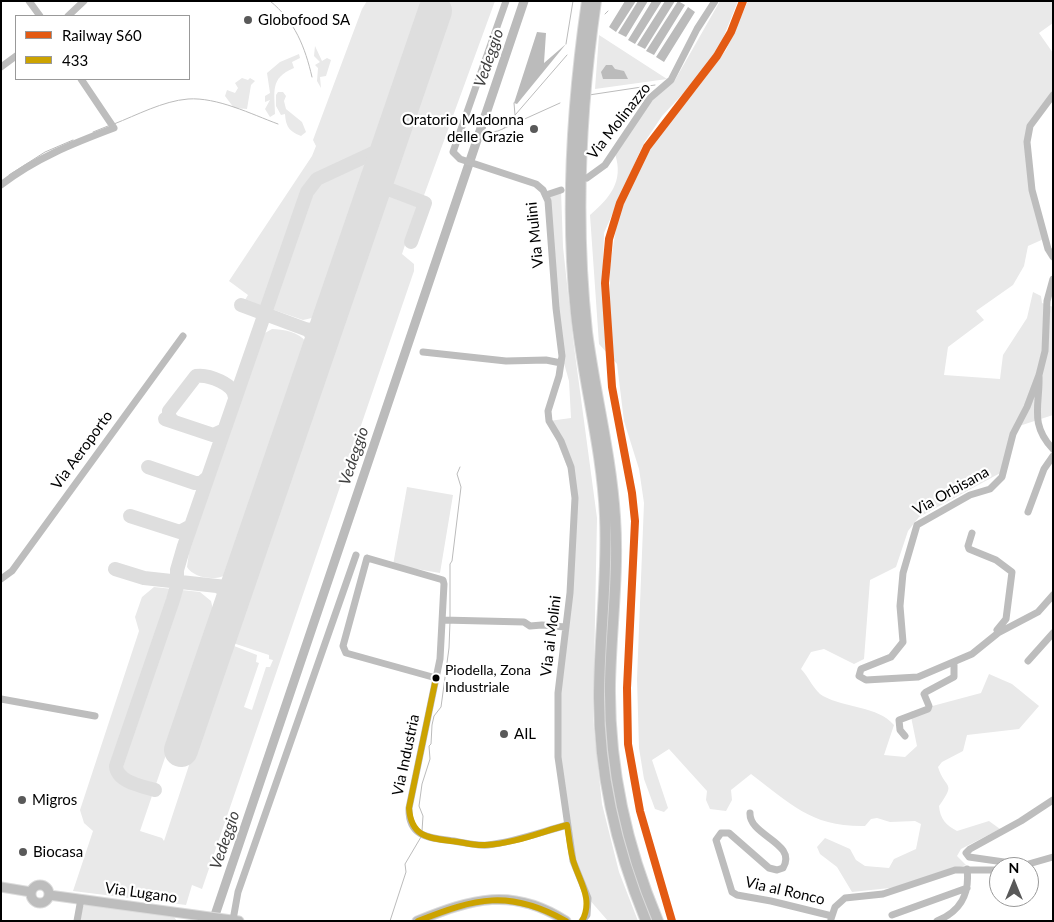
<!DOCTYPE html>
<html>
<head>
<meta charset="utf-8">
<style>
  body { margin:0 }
  #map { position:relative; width:1054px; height:922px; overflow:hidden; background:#fff; font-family:Lato,sans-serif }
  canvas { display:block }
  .frame { position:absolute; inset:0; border:2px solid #000; pointer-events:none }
  .legend { position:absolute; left:15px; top:15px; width:175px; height:65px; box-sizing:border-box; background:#fff; border:1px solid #999; margin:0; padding:6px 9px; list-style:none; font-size:15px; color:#000 }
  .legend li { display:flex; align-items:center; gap:10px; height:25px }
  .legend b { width:25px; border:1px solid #999 }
  .north { position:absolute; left:989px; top:857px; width:50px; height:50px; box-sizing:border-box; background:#fff; border:1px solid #999; border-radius:50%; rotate:0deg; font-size:14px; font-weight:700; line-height:20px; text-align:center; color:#000 }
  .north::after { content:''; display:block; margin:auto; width:18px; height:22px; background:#595959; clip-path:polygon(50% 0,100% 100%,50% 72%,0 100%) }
</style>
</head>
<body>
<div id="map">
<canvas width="1054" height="922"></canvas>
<div class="frame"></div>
<ul class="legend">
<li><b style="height:6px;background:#e35a13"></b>Railway S60</li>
<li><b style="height:6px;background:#cca300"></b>433</li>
</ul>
<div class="north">N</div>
</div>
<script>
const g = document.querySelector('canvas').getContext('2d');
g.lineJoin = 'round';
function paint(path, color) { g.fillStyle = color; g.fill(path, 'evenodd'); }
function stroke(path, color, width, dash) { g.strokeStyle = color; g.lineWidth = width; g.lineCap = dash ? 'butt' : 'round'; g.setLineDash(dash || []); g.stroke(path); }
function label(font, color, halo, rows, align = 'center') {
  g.font = font + ' Lato,sans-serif'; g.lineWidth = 4.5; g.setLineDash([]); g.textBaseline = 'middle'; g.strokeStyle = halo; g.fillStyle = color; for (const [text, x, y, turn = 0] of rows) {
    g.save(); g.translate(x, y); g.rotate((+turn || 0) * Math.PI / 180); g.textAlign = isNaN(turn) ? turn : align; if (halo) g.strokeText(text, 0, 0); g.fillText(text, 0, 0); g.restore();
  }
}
paint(new Path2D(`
  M367,1H424L319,311L312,318L303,320L245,300L248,295L229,281L312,156L316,146L313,140L362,9Z
  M449,1H495L423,198L395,187L389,178Z
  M720,1H738L719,48L692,84L662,116L644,143L633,167L604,233L602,298H610V266L618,216L637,171L663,126L696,90L726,50L748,1H1053V23L1039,33L1053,53V95L1027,135L1032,190L1046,238L1028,246L1024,266L1013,285L976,311L984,320L948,347L944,375L1000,379L1003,355L1027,318L1033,292L1041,296L1042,303L1053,307V415L1013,428L1004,471L919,517L908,531L896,567L870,580L864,659L854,664L824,649L811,652L801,669C808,676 815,692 823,696C845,708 878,706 894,725L884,755L905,757L917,746L910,712L981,693L989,674L1012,684L1039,706L1019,729L967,735L963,751L942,762L938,767C945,790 957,781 939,806C940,819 946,825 957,831L989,821L1000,829L961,849L957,856L966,865L899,887L852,892L837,867L820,854L817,847L825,838L850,849L856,860L865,866L889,868L894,859L916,849L921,824L915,821L890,822L877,818L871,819L865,826C811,827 791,804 751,774L731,790L732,800L726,811L710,809L706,800L707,791L669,749L652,760L668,808L664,812L655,809L644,779L639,748L637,679L644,503L639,469L624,421L617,364L599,344L590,215C610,198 624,181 615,154L651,102L675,80Z
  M599,35L667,79L595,89Z
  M315,46L322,61L327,58L331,60L326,76L320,77L321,88L317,81L318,68L315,65L320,62L314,56Z
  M299,54L300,58L292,62L294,68C269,78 275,93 275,114L270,117L265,109L270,100L265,102V96L270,93L267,73L280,62Z
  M242,78L248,80L250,78L255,81L251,85L247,109L234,108L225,96L227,90L235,93L238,88L235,83Z
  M278,92H283L286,96L284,101L286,109L302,122L306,132L301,136C289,131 286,127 285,114L281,115L276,106V95Z
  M561,190L563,247L573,339L597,518L593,720L602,804L619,872L638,921H608L588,898L573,861L563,798L558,693L565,627L574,484L549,421L571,418L569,381L562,356L546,195Z
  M393,193L419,203L402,254L414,264V271L202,889L192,885L186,905L73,891L93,831L84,823L80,810L139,631L135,617L142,597L154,587L200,592L211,601L214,614L140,831L162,838L164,841L229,644L257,655L256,662L259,663L244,707L252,710L266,667H270L273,660L269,659V655L230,642L383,196Z
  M272,329C283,329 299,332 306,342V349L230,572C220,582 194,579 187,567L190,545L256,354L265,333Z
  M407,487L453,495L440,573L393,565Z
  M87,904L174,917L177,921H80L83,906Z`), '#e9e9e9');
paint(new Path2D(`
  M625,1H636L616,32L609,27Z
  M638,1H648L626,37L618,33Z
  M652,1H662L635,44L628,40Z
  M665,1H675L645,49L637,45Z
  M678,1L685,5L654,55L646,51Z
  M688,7L695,12L664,62L656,57Z
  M537,32L546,33L544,63L566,44L517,104L514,103Z
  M606,65H612L615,69L624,71L628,79H603L601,72Z`), '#bbb');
stroke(new Path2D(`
  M270,1C295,21 305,47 312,77
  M605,14L608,11
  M566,44L573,1
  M589,95L655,85
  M514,103L515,115
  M114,124C137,115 163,101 188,99C217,97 251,114 278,124
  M503,129L567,55
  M93,132L108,126
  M479,134L498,131L560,103
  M9,175L45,152L73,140
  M450,618V564L452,561L461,487L457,474L460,467
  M422,831L423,816L419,806L422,784L430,759L429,746L431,744L432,725L434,716L441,707L449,648L450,622
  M390,921L406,872L405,864L421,837`), '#bbb', 1);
stroke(new Path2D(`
  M213,921L524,1`), '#bbb', 9);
stroke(new Path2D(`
  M375,184L425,203L411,242
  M241,305L308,330
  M317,353V340L308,330L321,328L329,316
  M165,419L213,435L224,430
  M174,422L169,417V411L196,376C208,374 235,384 235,398
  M148,467L195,483H201L208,477
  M130,516L180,532L191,526
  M115,569L144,578L217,586
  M224,625L230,598L225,590L217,586L226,587L234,584L245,564
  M155,790C142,786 117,782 116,766L173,600L177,586V570L184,546L307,192L317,179L388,146`), '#dedede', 14);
stroke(new Path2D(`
  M181,750L435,11`), '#dedede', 34);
const major = new Path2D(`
  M31 894a9 9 0 1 1 18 0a9 9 0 1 1-18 0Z
  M1,887L31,892
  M49,895L239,921
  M417,921C472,899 512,886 566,921`);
const highway = new Path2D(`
  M587,1C572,104 565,209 576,313C583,381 602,448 605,516C608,577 599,637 599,698C599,775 617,850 646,921
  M596,1C580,111 575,221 587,332C595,394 611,454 615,517C619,573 611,628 610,685C609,767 626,845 658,921`);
stroke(major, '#dbdbdb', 11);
stroke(highway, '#dbdbdb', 12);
stroke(new Path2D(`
  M29,1L40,16
  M506,1L453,152L460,159L536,184L543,190L548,201L556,308L562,356L559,376L548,411L549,421L561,441L571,467L575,498L570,593L558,693V757L573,861L588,898L587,915L582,921
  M68,16L84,1
  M1,67L16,56
  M1053,95L1030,126L1027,142L1032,190L1048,249L1053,257
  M587,178L605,165L650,98L671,80L697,29L715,1
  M1,185C36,158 74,143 114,128L81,79
  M546,195L561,190
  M1053,279L1047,301L1045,351L1039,375L1027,407L1013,434L1002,477L990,489L970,495L917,525L903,573L900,606L903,642L891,657L861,669L859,676L866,680L918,677L972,654L998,633L1038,612L1053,595
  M423,352L506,361L546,360L561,363
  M1039,376C1040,405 1029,424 1053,449
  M1028,512L1044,469L1053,456
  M972,533L968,546L969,549L996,560L1012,572L1006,619L997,630
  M1,579L12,571L183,336
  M443,620L524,622L530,626L542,625L565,627
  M1028,661L1053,633
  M436,678L346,653L343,646L367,558L443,580L444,584L440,659L409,808C408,838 430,838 454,841C465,843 477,846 488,845C515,842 541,832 567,825
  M1,699L95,716
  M905,736L900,730L899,720L928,709L929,706L924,694L926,692L954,677V662
  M1053,800L1021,821L970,849L966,853L969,857L1025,865L1053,857
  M750,813C749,836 798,843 783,868L777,870L769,868L729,833H721L716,840L732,892L737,895L771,901L832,916
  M892,915L967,888
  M831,919L835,907L845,898L883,894L955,870H999
  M233,920L238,892L356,555
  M77,921L81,899
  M937,921C961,911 970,894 967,869`), '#bdbdbd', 7);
stroke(major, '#bdbdbd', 9);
stroke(highway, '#bdbdbd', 10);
stroke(new Path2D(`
  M436,678L409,808C411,836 427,838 451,841C463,842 474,846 485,845C513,844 541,832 567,825
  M567,825C569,837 570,849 573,860C579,881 594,899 582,921
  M418,921C476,898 509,889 566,921`), '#cca300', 6);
stroke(new Path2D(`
  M672,921L640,811L628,744L627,688L635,521L632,493L612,387L605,283L609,239L620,203L647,147L717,56L731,32L743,1`), '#e35a13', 8);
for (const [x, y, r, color] of [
  [248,20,5,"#595959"],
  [534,129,5,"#595959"],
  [436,678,4.5,"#000"],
  [504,734,5,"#595959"],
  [22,800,5,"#595959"],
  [23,852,5,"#595959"]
]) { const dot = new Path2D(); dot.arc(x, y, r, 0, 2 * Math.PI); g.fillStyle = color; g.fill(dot); stroke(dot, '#fff', 2); }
label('14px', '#000', '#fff', [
  ["Piodella, Zona",445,670],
  ["Industriale",445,687]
], 'left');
label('15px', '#000', '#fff', [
  ["Globofood SA",258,20],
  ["Oratorio Madonna",524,120,"right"],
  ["delle Grazie",524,137,"right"],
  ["AIL",514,734],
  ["Migros",32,800],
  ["Biocasa",33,852]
], 'left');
label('15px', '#000', '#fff', [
  ["Via Molinazzo",619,121,-52],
  ["Via Mulini",535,235,-96],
  ["Via Aeroporto",82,450,-54],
  ["Via Orbisana",951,491,-29],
  ["Via ai Molini",551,636,-83],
  ["Via Industria",406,755,-78],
  ["Via al Ronco",785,891,13],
  ["Via Lugano",141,893,8]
]);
label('italic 16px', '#3f3f3f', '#fff', [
  ["Vedeggio",489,58,-71],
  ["Vedeggio",354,456,-71],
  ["Vedeggio",225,840,-71]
]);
</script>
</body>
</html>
